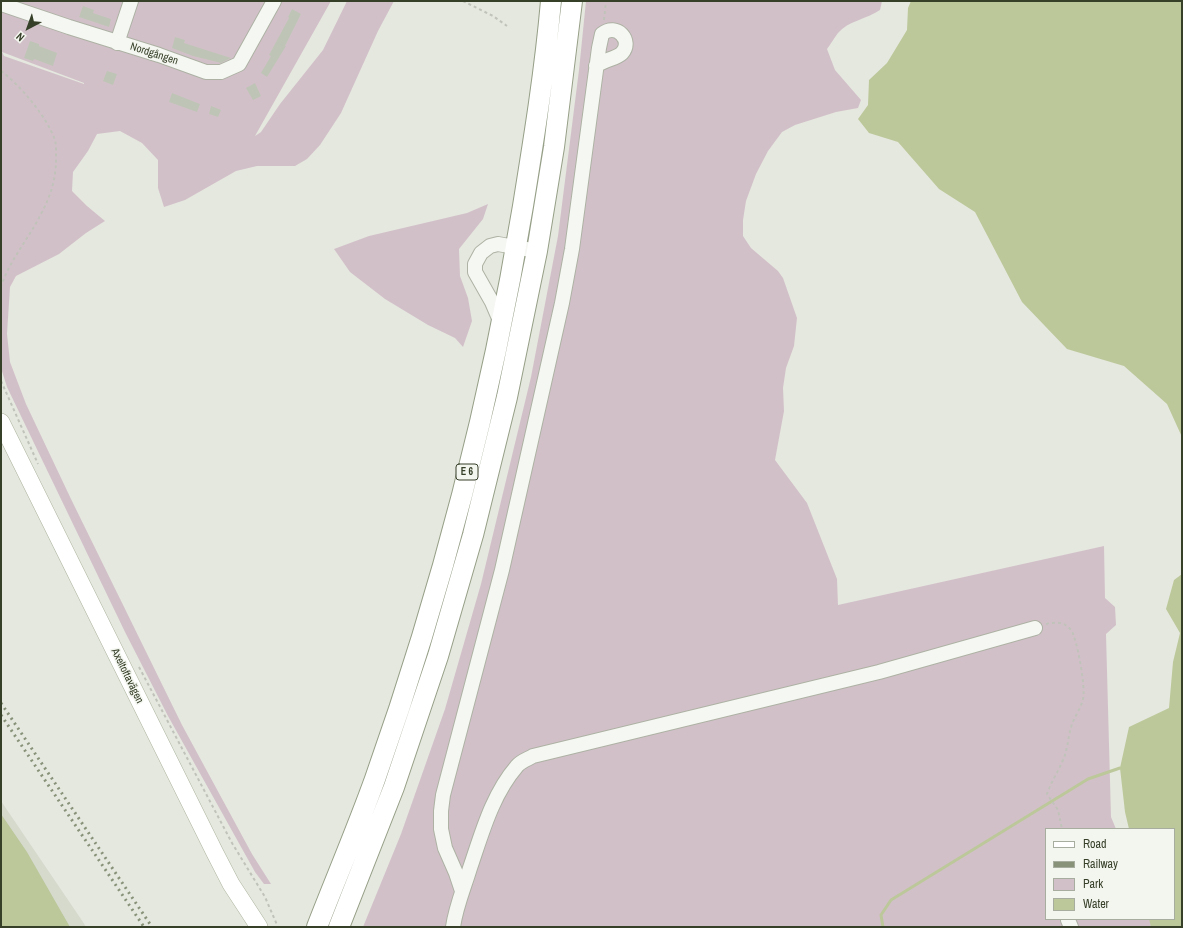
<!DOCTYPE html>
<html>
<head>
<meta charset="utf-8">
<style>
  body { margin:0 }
  #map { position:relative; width:1183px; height:928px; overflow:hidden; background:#e5e8df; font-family:"Archivo Narrow",sans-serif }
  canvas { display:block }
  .frame { position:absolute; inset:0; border:2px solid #363f28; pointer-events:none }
  .legend { position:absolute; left:1045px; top:828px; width:130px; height:92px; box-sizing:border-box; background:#f3f6ef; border:1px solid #a7ad9f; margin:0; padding:5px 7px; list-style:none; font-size:12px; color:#363f28 }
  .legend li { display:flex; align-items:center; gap:8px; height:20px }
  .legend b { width:20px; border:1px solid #a7ad9f }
  .north { position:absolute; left:8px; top:8px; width:40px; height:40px; -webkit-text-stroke:3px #f3f6ef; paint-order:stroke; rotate:221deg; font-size:11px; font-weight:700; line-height:16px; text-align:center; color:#363f28 }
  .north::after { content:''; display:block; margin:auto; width:14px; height:18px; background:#363f28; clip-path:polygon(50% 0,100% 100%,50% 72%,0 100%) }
</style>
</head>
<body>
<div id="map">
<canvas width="1183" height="928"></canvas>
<div class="frame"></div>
<ul class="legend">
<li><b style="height:5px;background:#fff"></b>Road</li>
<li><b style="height:5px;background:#889279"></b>Railway</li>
<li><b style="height:11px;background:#d2c0c9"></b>Park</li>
<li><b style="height:11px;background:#bcc89a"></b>Water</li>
</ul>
<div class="north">N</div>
</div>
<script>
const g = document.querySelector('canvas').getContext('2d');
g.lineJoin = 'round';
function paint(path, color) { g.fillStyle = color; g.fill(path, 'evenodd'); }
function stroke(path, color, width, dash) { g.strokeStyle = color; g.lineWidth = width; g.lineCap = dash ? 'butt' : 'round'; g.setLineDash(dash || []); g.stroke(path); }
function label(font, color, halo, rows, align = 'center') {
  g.font = font + ' "Archivo Narrow",sans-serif'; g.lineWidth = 3; g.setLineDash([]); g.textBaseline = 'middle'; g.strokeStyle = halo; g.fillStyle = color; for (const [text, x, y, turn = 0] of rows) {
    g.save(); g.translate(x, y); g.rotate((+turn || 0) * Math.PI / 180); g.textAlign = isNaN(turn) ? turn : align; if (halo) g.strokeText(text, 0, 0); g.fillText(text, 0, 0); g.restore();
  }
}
paint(new Path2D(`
  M1,801L83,922L86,927H1Z`), '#d5dacd');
paint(new Path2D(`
  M1,1H331L255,136L261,132L280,104L323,50L347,1H394L378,31L341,113L320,145L307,159L295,166H257L236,171L185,200L164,207L158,188V160L142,143L120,131L97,134L88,151L73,172L72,191L87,206L105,221L86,233L59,254L16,276L10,287L7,334L10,362L26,404L71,499L182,725L252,854L271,884H264L255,872L168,716L125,632L7,387L1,368ZM2,52L84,83V84L4,56Z
  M586,1H882L880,10C867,19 848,21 838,33C834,38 831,44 827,49L835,70L861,100L858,108L836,112L795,125L782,132L768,151L756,174L746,201L743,220V236L751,248L778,271L783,278L797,318L794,346L786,368L783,388L784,411L775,460L807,503L837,579L838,605L1104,546L1105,598L1115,607L1116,625L1106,634L1111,817L1116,829H1046V919H1153L1157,927H363L401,834L445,709L481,584L531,377L558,236L579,70Z
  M488,204L483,219L459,249L460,276L468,298L472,321L463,347L455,338L428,325L385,299L350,272L334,249L369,236L467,213Z`), '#d2c0c9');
paint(new Path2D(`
  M911,1H1182V437L1167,404L1124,366L1067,349L1022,302L975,212L939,189L898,142L869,133L858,119L868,105L869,80L887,63L907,30L908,8Z
  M1182,574V927H1151L1149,919H1174V829H1129L1125,812L1120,768L1129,727L1169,708L1173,662L1180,633L1166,609L1174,580Z
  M1,814L27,852L70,927H1Z`), '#bcc89a');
stroke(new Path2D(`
  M883,927L881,915L891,900L1088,779L1120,768`), '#bcc89a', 3);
paint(new Path2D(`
  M83,6L94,10L93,13L111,19L109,27L79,17Z
  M292,9L301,14L285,46H286L267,77L261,73L271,56L269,55L289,18L288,17Z
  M175,37L185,40L184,43L231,58L221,63L193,56L172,48Z
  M30,41L39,44V46L57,53L53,66L34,59L33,61L24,58Z
  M107,71L117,74L113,85L103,81Z
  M255,83L261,96L253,100L246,88Z
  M172,93L200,104L197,112L169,102Z
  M211,106L221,110L218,117L209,114Z`), '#bfc5b6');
const minor = new Path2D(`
  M1,4L69,27L159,55L206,72H221L239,64L274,1
  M117,43L131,1
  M501,323L492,302L475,272V264L481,253L490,246L498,244L537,251
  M462,891L456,873L445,848L441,829V811L443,795L502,570L562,303L572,249L599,48L602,34C617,22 633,41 622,53C616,59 605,59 596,66
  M1068,920L1071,927
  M453,927C456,906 464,888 470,868C482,833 492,795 517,766C521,761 528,759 533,756L879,672L1035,628`);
const major = new Path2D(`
  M1,422L215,853L231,884L259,927`);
const highway = new Path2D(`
  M317,927C336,878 357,829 375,779C441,593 491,401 523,206C534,138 545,70 551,1
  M339,927L394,787L438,656L473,535L507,397L537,251L554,147L572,1`);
stroke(minor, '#adb2a4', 16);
stroke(major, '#acb49e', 18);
stroke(highway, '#969f87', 22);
stroke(new Path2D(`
  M463,1L493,16L507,26
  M604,20L606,1
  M1,71C20,85 47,117 55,140C56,144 56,148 56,152C57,174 52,194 41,214C29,238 10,260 1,286
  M1,381L38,464
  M1046,624C1055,622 1064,621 1071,630C1077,638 1086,688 1083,699C1081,708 1075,716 1072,724C1068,736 1068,749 1063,760C1058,772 1051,782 1047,794L1058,810L1062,829
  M139,667L232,843L265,897L278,927`), '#c0c3b9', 2, [3, 3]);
stroke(minor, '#f5f7f2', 14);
stroke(major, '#fff', 17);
stroke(highway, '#fff', 20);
stroke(new Path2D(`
  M1,703L152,927
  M1,715L144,927`), '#889279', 3, [2, 4]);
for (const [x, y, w] of [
  [467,472,22]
]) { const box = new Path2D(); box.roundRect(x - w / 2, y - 8, w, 16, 3); g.fillStyle = '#f3f6ef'; g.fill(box); stroke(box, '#363f28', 1); }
label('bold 10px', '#363f28', null, [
  ["E 6",467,472]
]);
label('11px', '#363f28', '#f3f6ef', [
  ["Nordgången",154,54,18],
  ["Axeltoftavägen",127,676,64]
]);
</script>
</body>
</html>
